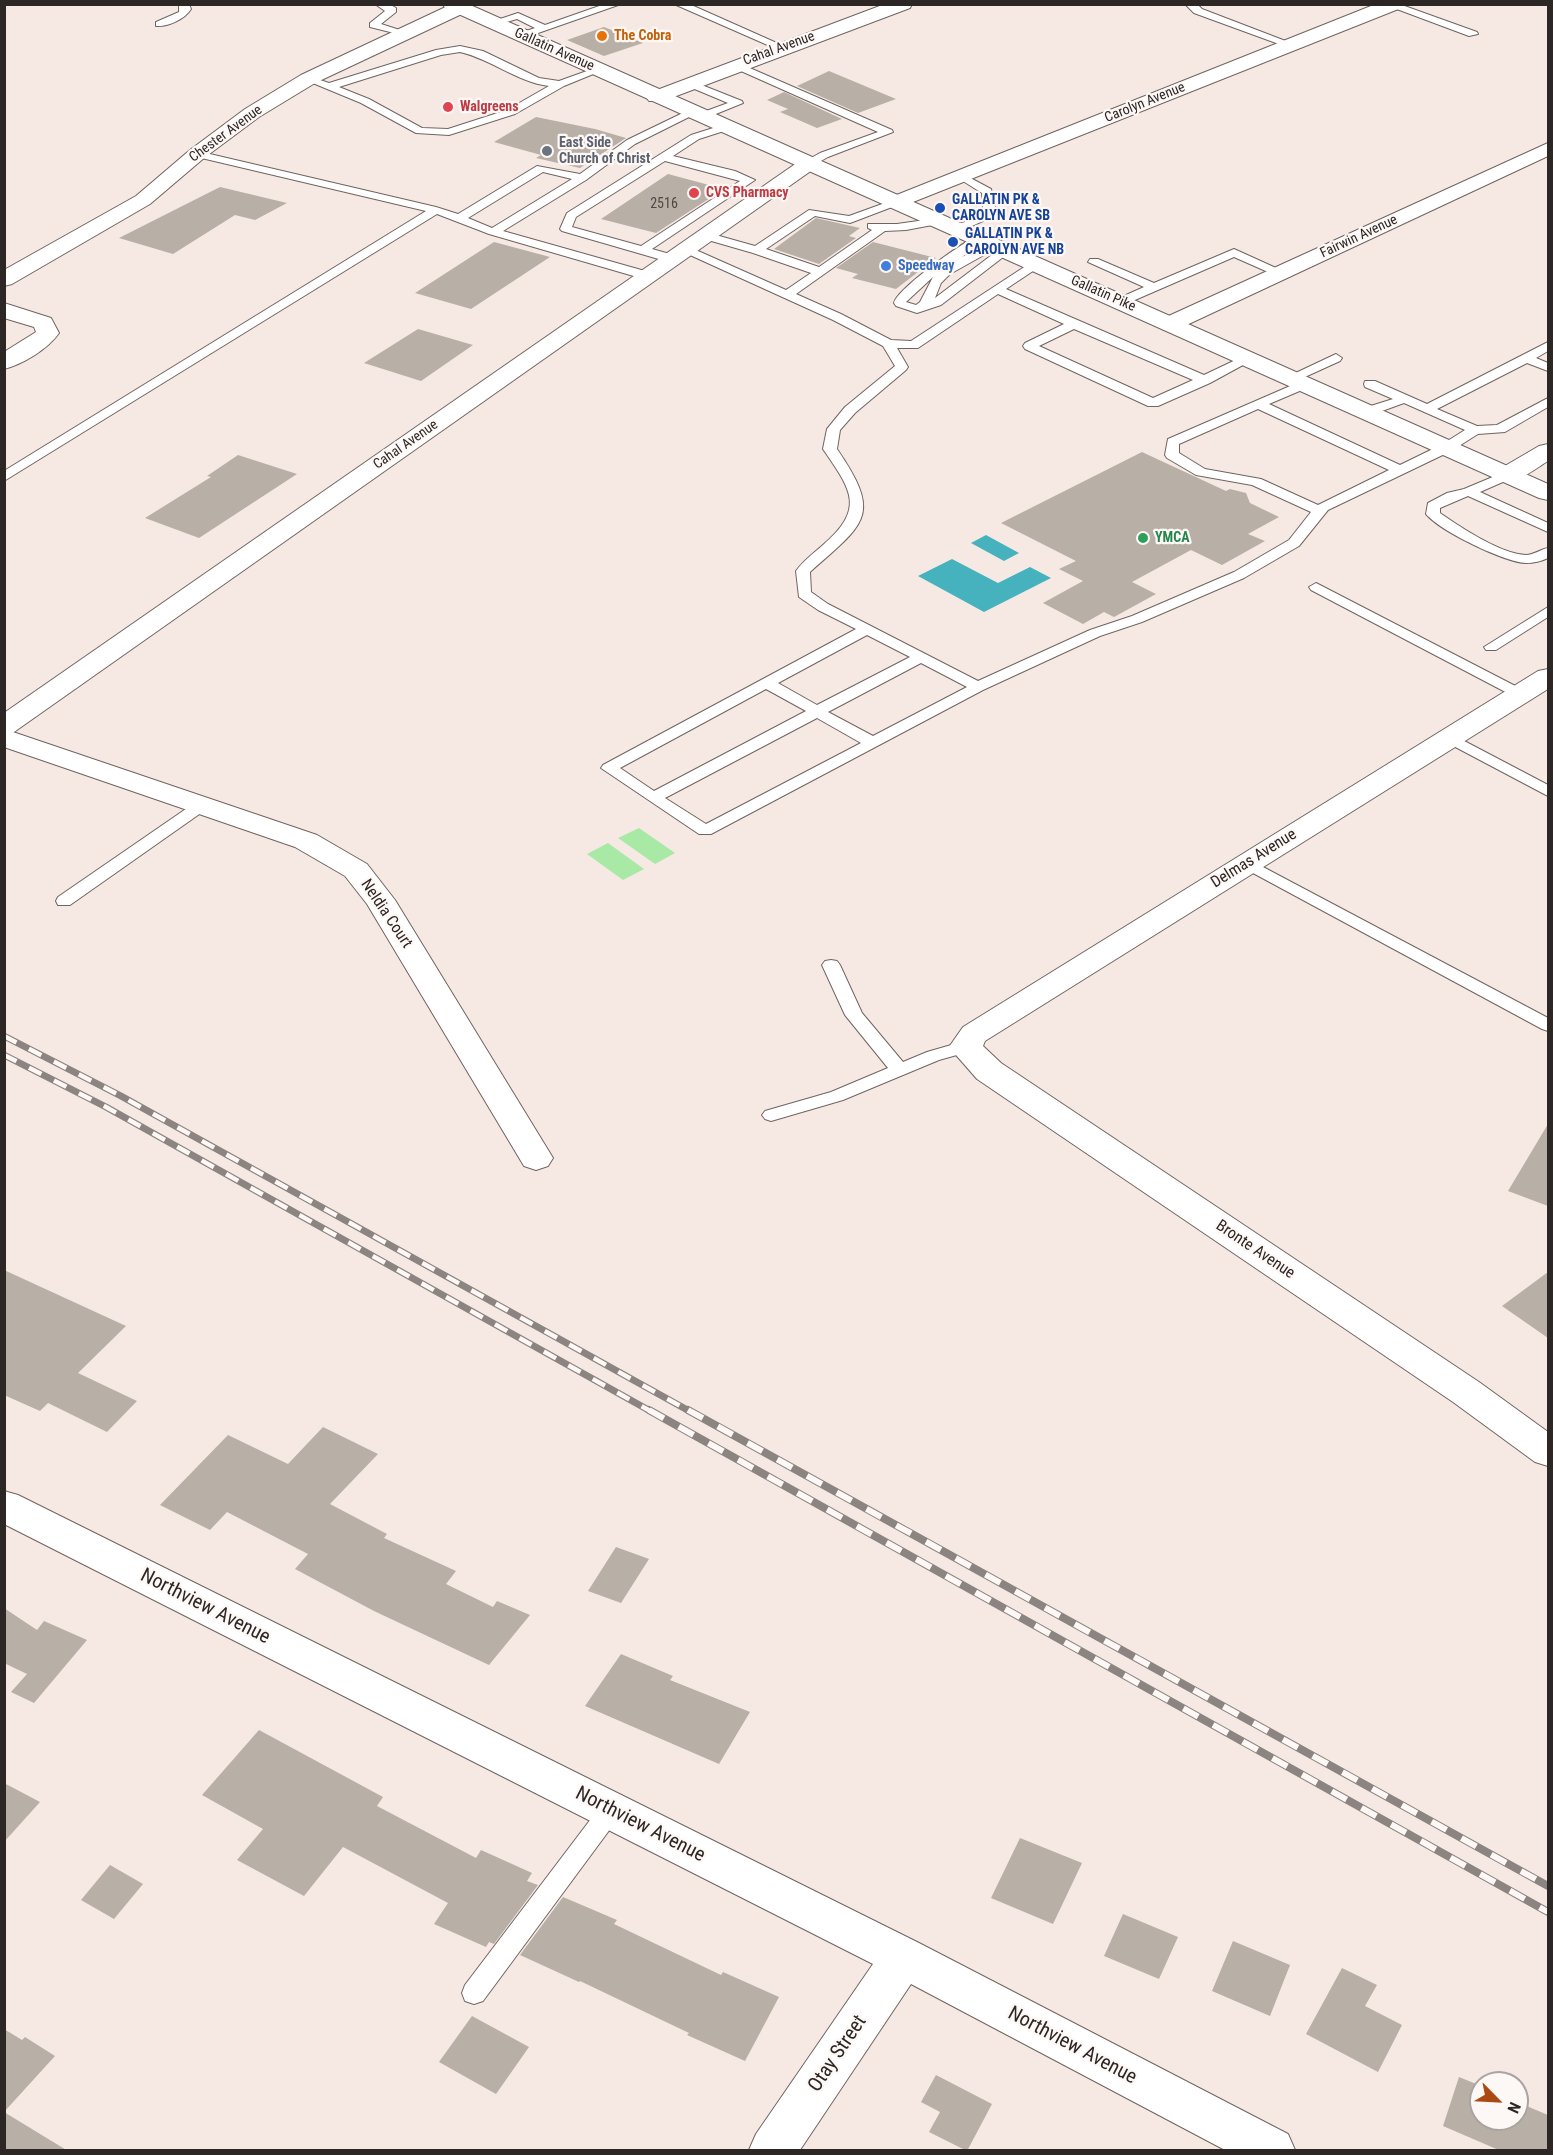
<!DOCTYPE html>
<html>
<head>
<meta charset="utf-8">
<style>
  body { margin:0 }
  #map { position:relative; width:1553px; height:2155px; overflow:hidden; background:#f6e9e3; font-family:"Roboto Condensed",sans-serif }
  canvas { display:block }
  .frame { position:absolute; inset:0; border:6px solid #2c2725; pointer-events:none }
  .north { position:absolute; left:1469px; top:2071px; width:60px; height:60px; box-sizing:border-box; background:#fdf8f6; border:2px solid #a9a4a2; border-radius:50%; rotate:114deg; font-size:16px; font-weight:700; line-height:24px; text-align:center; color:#2c2725 }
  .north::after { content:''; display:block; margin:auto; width:21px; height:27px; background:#ac4910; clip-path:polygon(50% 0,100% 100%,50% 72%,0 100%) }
</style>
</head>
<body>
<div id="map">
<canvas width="1553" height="2155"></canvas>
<div class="frame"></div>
<div class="north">N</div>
</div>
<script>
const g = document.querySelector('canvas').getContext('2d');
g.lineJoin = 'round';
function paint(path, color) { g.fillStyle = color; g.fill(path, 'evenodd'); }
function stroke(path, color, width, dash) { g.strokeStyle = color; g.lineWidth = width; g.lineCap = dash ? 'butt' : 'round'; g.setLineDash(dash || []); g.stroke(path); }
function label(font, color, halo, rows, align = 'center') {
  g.font = font + ' "Roboto Condensed",sans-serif'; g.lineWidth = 4.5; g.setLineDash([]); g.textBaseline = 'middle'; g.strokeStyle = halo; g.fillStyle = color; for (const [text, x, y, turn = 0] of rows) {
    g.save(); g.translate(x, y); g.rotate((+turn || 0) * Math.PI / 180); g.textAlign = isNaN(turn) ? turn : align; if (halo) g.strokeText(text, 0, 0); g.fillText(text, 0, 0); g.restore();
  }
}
paint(new Path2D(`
  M639,828L675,853L655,864L618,838Z
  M608,843L644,869L623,880L587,854Z`), '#a8e9a6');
paint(new Path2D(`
  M986,535L1019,553L1004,561L971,543Z
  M952,559L998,583L1030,567L1051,578L984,612L918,576Z`), '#46b2be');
paint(new Path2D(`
  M604,27L643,43L604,56L567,40Z
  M829,71L896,99L858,113L797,86Z
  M784,92L842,119L817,128L780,112L788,109L767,100Z
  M536,117L595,129L626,138L580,168L536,158L541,155L494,142Z
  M668,174L724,189L656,233L601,219Z
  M220,187L287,203L255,220L235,215L173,254L119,238Z
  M816,218L860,228L849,236L856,238L819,264L774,249Z
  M494,242L550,257L471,309L415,293Z
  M873,242L936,258L896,289L852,278L858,274L836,268Z
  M418,329L473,345L421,381L364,363Z
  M1142,452L1226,491L1230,489L1246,493L1250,503L1279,517L1248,534L1265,541L1222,565L1191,550L1132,582L1156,594L1114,617L1104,612L1083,624L1043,603L1083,581L1059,569L1076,561L1001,523Z
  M238,455L297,474L199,538L145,518L211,477L207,476Z
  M1548,1124V1206L1508,1191Z
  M4,1270L126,1326L78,1373L137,1401L107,1432L48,1403L40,1411L4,1395Z
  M1548,1272V1338L1502,1306Z
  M323,1427L378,1454L330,1504L387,1534L384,1538L456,1571L446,1584L493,1607L497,1601L530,1615L489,1665L374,1611L295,1569L308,1554L227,1512L210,1530L160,1505L228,1435L288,1464Z
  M616,1547L649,1559L621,1603L588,1591Z
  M4,1608L37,1630L44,1621L87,1640L34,1703L11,1692L27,1674L4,1663Z
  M621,1654L673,1676L670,1680L750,1712L719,1764L585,1706Z
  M259,1730L383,1797L377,1806L476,1858L481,1850L532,1873L527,1881L538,1885L494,1944L489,1942L486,1947L434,1924L448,1903L343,1847L304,1896L237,1860L263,1829L202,1795Z
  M4,1783L40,1802L4,1842Z
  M1020,1838L1082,1863L1053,1924L991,1898Z
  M110,1865L143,1884L114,1919L81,1900Z
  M563,1897L617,1920L614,1924L721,1975L723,1972L779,1997L745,2061L687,2035L689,2033L580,1981L579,1982L520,1955Z
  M1123,1914L1178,1937L1159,1979L1104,1956Z
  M1233,1941L1290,1965L1270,2016L1212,1991Z
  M1342,1968L1377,1985L1365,2006L1402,2025L1378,2072L1306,2034Z
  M472,2016L529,2047L496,2094L439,2062Z
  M4,2029L22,2040L25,2037L55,2056L4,2112Z
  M936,2075L992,2104L967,2151L929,2132L940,2112L921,2102Z
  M1459,2077L1481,2086V2119H1517V2102L1548,2115V2151H1501L1443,2126Z
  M4,2112L68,2151H4Z`), '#b8afa6');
const service = new Path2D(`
  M179,4H189L191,9C185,19 168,27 156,26V22L179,12Z
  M375,4H389L396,8V12L381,24L406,32V36L370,27V23L385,11Z
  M605,4H621L521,39L517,38V34L535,28L517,19L493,26L488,23L518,13L545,25Z
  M674,4H689L788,48L779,50Z
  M1185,4H1197L1202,9L1296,45L1287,47L1194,13Z
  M1399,4L1477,32L1478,34L1469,36L1386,5Z
  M460,46L483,51L539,78L559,81L598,67L603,70L564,86L515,114L449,135L416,133L361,103L303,79L308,76L329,83L436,50ZM460,52C491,59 517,82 549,86L507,110L448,129L422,128L369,99L339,87L441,55Z
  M736,62L892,130L893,132L828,157L812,166H804V162L820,153L878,132L732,67V63Z
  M689,80L742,101L743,103L706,118H698V114L728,103L685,85V81Z
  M691,109L696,112L695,114L635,144L586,180L503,231L652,273V279H644L489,234L437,214L4,481V471L426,211L193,156V152L197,151L436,207L458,214L537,166L580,174L627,140ZM543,172L572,179L492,228L468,218Z
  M726,124L731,127L730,129L699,139L673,156L735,171L755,180L652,249L677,256V262H669L562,231L560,229L567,213L691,135ZM665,161L740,181L641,246L572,227L576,217Z
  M961,173L991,189L995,207L987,219L957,233L951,229L953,227L974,218L983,207L982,193L955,176Z
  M896,199L902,202L900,204L850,223L815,216L766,249L819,267L872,230L868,228V224H897L939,218L945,221L943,223L906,230L885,231L796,294L841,314L891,340L911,341L1035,260L1041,264L1039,267L1006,289L1204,375L1244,356L1248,355L1254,359L1210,383L1158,406H1148L1025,349L1023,346L1025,343L1064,324L998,294L918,348H897L908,367L906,370L855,413L840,430L837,449C883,516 865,523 810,572L811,592L828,604L978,681L1090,630L1132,616L1234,572L1289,540L1311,512L1252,485L1196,475L1167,458L1165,455L1168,439L1304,380L1309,381L1310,384L1309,387L1269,404L1400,465L1441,445L1465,430L1404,403L1371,415H1361L1359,412L1361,409L1393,399L1365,387L1364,384L1365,381H1375L1427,404L1548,342V351L1536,358L1548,363V371L1527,363L1437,409L1477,426L1497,425L1548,398V407L1505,432L1478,434L1451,451L1328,510L1299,546L1244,578L1142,622L1100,636L983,690L711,834H699L601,768L603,765L856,629L818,610L799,597L796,571C803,561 814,553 823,545C866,508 851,490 823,449L827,429L845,407L895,366L883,346L833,320L679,250L681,247H689L786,290L811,273L753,253L701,238L699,236L705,232L755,246L809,210L849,216ZM1074,329L1193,380L1153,398L1039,346ZM1258,409L1389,470L1318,505L1261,479L1205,469L1179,453V444ZM867,635L910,657L817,705L778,683ZM921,663L967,687L873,736L828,712ZM766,689L806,711L654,791L620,768ZM817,718L861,743L706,824L665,798Z
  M980,235L984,237V241L962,257L990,243H998L1000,246L950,274L941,283L935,298L1001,248H1009L1011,251L941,305L917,313L896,306L894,303C897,289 965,240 980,235ZM933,277L920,302L916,305L906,302Z
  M1234,249L1287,273L1281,277L1277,276L1234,257L1121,306L1115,302L1117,299L1144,287L1088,262L1090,259H1098L1154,283Z
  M1336,354L1342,358L1340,361L1296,381H1286L1285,378Z
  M1507,471L1514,475L1512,478L1480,492L1548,523V532L1468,496L1440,508V513C1460,527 1501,554 1526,555C1534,555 1541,549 1548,548V558C1542,561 1533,563 1526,563C1504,562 1440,531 1426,514L1428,503L1447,493L1464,489Z
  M1316,583L1525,691L1528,694L1525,697H1515L1311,590L1309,587Z
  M1548,607V617L1496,650H1486L1484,647Z
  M1449,733L1548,785V796L1444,741L1441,738L1444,735Z
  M202,800L210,805L208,808L70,905H58L56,901L58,897L196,802Z
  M1246,858L1548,1018V1031L1542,1029L1240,866L1238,863L1240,860Z
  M831,960L837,961L840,965L862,1013L903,1062L927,1052L965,1041L971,1043L974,1047L971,1051L939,1060L843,1100L771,1121L765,1119L762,1115L765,1111L831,1092L888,1068L845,1015L822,965L825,961Z
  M611,1800L619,1803L623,1810L619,1817L483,2001L474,2004L465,2001L462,1993L465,1985L603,1803Z`);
const minor = new Path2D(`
  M452,4H466L468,8L466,12L315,83L259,117L204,158L150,204L12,284L4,286V270L136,196L190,150L245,109L301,75Z
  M885,4H912L910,8L663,101H649L646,97L649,93Z
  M1376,4H1403L1401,8L903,206L896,208L889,206L885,202L889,198Z
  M1548,143V156L1178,329L1170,331L1162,329L1159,324L1162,319Z
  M4,303L51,318L59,333C48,349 23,364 4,369V352L36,332L34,327L4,318Z
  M1548,444V461C1533,470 1517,485 1498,480L1495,475L1498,470L1539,446Z
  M1548,669V689L985,1041L983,1046L1001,1063L1479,1382L1548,1432V1466L1535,1462L1453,1402L977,1079L949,1047L963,1027L1538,671Z
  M4,729L317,835L367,864L395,900L553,1158L548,1166L536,1170L524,1166L367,904L345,876L295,847L4,747Z
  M4,1491L18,1495L919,1943L1288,2134L1295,2150H1225L911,1984L800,2150H749L756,2134L873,1964L4,1524Z`);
const tertiary = new Path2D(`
  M808,158L815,160L818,164L815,168L14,732L4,734V713L801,160Z`);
const secondary = new Path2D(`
  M443,4H468L1548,484V500L1539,498L445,8Z`);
stroke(service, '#706460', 2);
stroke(minor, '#706460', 2);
stroke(tertiary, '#706460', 2);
stroke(secondary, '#706460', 2);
paint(service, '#fff');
paint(minor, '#fff');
paint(tertiary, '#fff');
paint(secondary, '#fff');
const railFar1 = new Path2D(`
  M4,1036L121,1096L691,1412
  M4,1055L106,1107L652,1412`);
const rail = new Path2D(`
  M649,1410L1548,1912
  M688,1410L1548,1886`);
stroke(railFar1, '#8c8480', 7);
stroke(rail, '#8c8480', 8);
stroke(railFar1, '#fdf8f6', 4.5, [14]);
stroke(rail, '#fdf8f6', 6, [17]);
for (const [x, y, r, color] of [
  [602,36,6,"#e8710a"],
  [448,107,6,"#e0444e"],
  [547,151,6,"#6b7280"],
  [694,193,6,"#e0444e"],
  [940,208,6,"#1a4fb4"],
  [953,242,6,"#1a4fb4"],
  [886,266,6,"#3f7fe0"],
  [1143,538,6,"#2e9e5b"]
]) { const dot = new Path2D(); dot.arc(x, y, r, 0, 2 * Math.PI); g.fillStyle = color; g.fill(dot); stroke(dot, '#fdf8f6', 2); }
label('bold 14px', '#c56008', '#fdf8f6', [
  ["The Cobra",614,36]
], 'left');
label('14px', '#2c2725', '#fdf8f6', [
  ["Cahal Avenue",779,49,-20],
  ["Gallatin Avenue",554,50,24],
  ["Carolyn Avenue",1145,103,-22],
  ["Chester Avenue",226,134,-36],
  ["Fairwin Avenue",1359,237,-25],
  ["Gallatin Pike",1103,294,24],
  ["Cahal Avenue",406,445,-35]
]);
label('bold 14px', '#be3a42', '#fdf8f6', [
  ["Walgreens",460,107],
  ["CVS Pharmacy",706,193]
], 'left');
label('bold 14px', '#5b616d', '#fdf8f6', [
  ["East Side",559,143],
  ["Church of Christ",559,159]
], 'left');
label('bold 14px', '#164399', '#fdf8f6', [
  ["GALLATIN PK &",952,200],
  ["CAROLYN AVE SB",952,216],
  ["GALLATIN PK &",965,234],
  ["CAROLYN AVE NB",965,250]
], 'left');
label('14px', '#4f4945', null, [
  ["2516",664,204]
]);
label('bold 14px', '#366cbe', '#fdf8f6', [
  ["Speedway",898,266]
], 'left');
label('bold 14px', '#27864d', '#fdf8f6', [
  ["YMCA",1155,538]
], 'left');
label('16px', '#2c2725', '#fdf8f6', [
  ["Delmas Avenue",1254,859,-32],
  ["Neldia Court",386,914,56],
  ["Bronte Avenue",1255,1250,34]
]);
label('20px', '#2c2725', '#fdf8f6', [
  ["Northview Avenue",205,1607,27],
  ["Northview Avenue",640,1825,27],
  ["Northview Avenue",1072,2046,28],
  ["Otay Street",838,2054,-56]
]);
</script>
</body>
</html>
